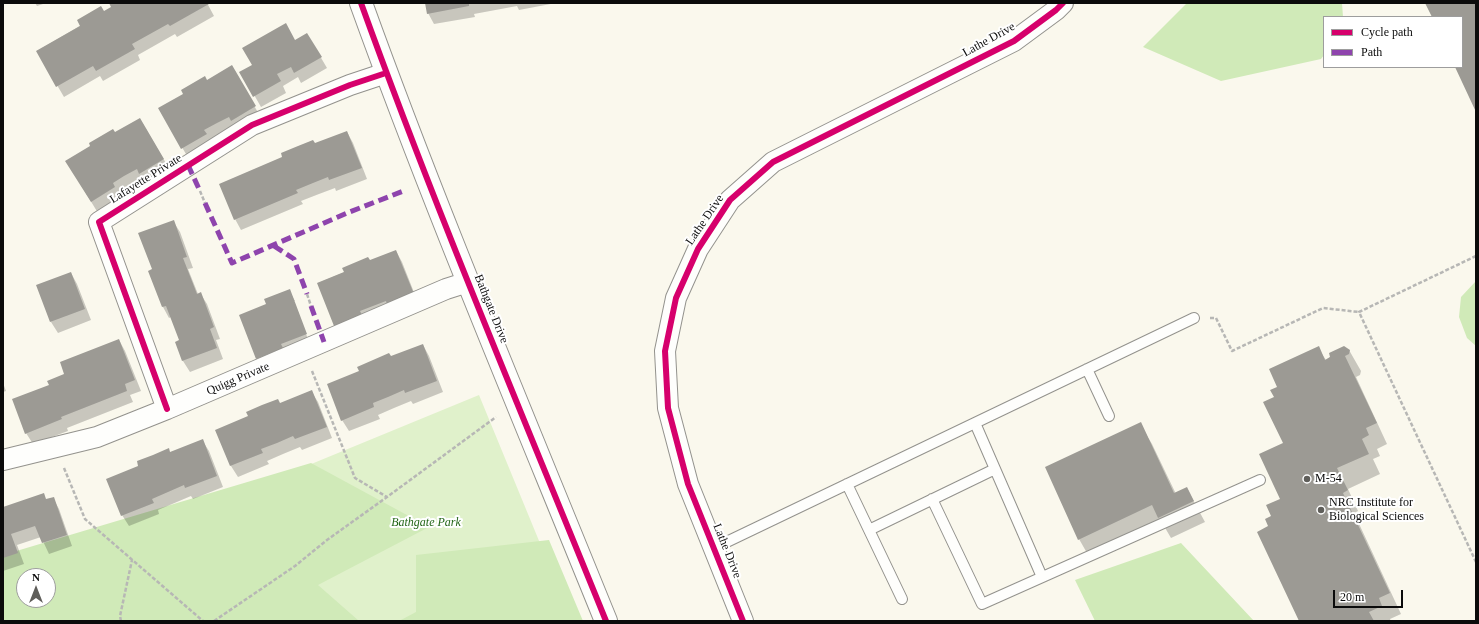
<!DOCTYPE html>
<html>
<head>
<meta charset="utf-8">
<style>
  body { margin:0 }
  #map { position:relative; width:1479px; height:624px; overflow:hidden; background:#faf8ed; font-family:Georgia,serif }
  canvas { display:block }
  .frame { position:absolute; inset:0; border:4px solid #0b0b0b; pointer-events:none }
  .legend { position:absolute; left:1323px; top:16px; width:140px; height:52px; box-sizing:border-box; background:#fff; border:1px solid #9d9d9d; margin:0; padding:5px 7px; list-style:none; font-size:12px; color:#0b0b0b }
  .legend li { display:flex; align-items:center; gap:8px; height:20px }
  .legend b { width:20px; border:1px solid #9d9d9d }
  .north { position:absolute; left:16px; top:568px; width:40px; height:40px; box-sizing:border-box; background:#fff; border:1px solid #9d9d9d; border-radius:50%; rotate:0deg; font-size:11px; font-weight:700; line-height:16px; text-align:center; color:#0b0b0b }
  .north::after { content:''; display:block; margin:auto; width:14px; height:18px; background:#5f5e5a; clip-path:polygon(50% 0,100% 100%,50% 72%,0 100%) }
  .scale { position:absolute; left:1333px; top:590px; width:70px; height:18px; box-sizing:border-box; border:2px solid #0b0b0b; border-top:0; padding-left:5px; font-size:12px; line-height:14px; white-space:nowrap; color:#0b0b0b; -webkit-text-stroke:3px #fff; paint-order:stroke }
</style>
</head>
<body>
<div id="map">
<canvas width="1479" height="624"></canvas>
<div class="frame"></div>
<ul class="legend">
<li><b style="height:5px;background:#d6006c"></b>Cycle path</li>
<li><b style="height:5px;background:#8e44ad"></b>Path</li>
</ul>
<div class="north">N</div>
<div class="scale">20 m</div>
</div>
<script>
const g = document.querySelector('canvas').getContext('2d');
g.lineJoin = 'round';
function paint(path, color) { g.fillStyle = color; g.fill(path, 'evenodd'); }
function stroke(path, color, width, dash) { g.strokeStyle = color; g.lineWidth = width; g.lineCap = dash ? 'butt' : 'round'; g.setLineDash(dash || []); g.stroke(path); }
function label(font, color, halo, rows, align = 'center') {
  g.font = font + ' Georgia,serif'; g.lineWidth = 4; g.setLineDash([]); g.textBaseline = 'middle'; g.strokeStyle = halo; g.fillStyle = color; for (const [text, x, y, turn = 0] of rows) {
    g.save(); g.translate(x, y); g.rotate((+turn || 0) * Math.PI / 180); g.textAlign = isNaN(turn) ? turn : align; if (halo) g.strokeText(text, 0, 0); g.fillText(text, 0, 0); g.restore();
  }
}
paint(new Path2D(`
  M479,395L572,621H3V580L180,518ZM24,576H48V600H24Z`), '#e0f1cb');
paint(new Path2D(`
  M1187,3H1342L1343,17H1324V55L1321,59L1221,81L1143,47Z
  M1476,281V346L1467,338L1459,317L1461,297Z
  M311,463L429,527L318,585L359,621H3V555ZM24,576H48V600H24Z
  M549,540L583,621H399L416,612V555Z
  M1181,543L1254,621H1095L1075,580Z`), '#d0eab8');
paint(new Path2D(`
  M35,3H46L37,6Z
  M110,3H207L214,16L177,37L175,34L138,55L140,60L103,81L100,76L64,97L37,51L112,7Z
  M426,3H556L519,10L517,6L474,14L475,17L434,24L428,13Z
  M307,34L327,68L301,83L298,77L283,86L286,93L261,107L241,72Z
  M232,66L261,118L189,159L159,109Z
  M140,119L170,170L146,184L144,180L118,195L121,199L98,213L73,172Z
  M347,132L353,143L367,179L336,191L335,188L319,194L301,201L303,204L241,230L235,219L315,145Z
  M173,221L180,232L193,268L188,269L198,294L200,293L207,304L220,339L216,340L223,359L190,372L183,361L177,343L181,341L171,317L169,318L163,307L153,270Z
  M396,251L402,262L419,305L335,326L318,283Z
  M71,273L77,284L91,320L58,333L51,322Z
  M289,290L295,301H293L308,339L263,369L257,358L267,305Z
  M119,340L125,351L141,391L130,395L133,402L67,428L68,431L33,444L26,433L50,385Z
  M423,345L429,356L443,392L413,404L411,401L394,408L378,415L380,419L349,431L342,420L391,358Z
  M1344,347L1349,350L1361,371L1360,375L1356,377L1387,444L1377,449L1380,456L1373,459L1380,474L1348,489L1358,511L1354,513L1401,614L1390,619L1391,621H1300L1270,527L1272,517L1281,499L1284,443L1275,397L1278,387L1318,348L1326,360Z
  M3,383L6,391L3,392Z
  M311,391L318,402L332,438L302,450L300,447L283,454L267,461L269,464L238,477L231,466L217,430Z
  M1140,424L1152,444L1176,494L1187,489L1205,522L1171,538L1164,526L1091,560L1079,539Z
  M202,440L209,451L223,487L193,499L191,496L158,510L159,514L129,526L122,515L171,453Z
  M53,498L59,509L72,546L49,554L41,537L17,545L24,564L3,571V508Z`), '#0003');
paint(new Path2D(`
  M109,3H208L209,4L170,26L168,24L132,44L135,49L96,71L93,66L56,87L36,51L80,26L77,20L101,6L104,11L111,7Z
  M425,3H469V6L427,14Z
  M1425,3H1476V112L1455,67H1462V17H1432Z
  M286,23L295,40L307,33L322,57L294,73L291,67L277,74L281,81L253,97L239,72L252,65L242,48Z
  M232,65L256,106L231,121L229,117L217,123L204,130L207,134L181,149L158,108L183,94L181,90L205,76L207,80Z
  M140,118L164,159L139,174L137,169L124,176L113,183L115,187L91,202L65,161L90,146L89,143L113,129L115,132Z
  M347,131L362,168L329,180L328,177L313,183L296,190L298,193L234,220L219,184L282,157L281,153L298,146L313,140L315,143Z
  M174,220L187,257L183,258L197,294L201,292L214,327L210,329L217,348L182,361L175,342L179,340L166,306L162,307L148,271L152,269L138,233Z
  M396,250L414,294L387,305L386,301L360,311L362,315L334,326L317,283L344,272L342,268L368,257L370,260Z
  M71,272L85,309L50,322L36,285Z
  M290,289L307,334L281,344L283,348L256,359L239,315L266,304L264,299Z
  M119,339L135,380L125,384L127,391L61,417L62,419L25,434L12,399L49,385L47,381L64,374L60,362Z
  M423,344L437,381L405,393L404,390L388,397L373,403L374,407L341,421L327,384L359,371L357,367L389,353L391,356Z
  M1319,346L1325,360L1330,357L1329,353L1344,346L1350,350L1349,354L1345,356L1377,423L1366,428L1369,435L1362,439L1369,454L1337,468L1348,490L1343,493L1390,593L1379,598L1382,606L1369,612L1374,621H1299L1257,532L1268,526L1265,519L1271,516L1266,505L1280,499L1259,454L1283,443L1263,402L1274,397L1270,390L1277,387L1269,369Z
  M312,390L327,427L295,439L293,436L277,443L261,449L263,453L230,466L215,430L248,416L246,412L262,405L278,399L280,403Z
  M1141,422L1174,493L1187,487L1194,501L1158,518L1152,505L1078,540L1045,467Z
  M203,439L217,476L185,488L184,485L152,499L154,503L121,516L106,479L138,466L137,461L153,455L169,448L170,452Z
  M44,493L46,499L54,497L67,535L42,543L35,526L11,534L18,553L3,558V507Z`), '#9c9a94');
const service = new Path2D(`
  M1087,369L1109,416
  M975,423L1042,577
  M847,484L902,599
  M932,499L982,604L1260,480
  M869,530L995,469
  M714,548L1194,318`);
const minor = new Path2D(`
  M167,409L99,222L252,125L350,85L386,73
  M3,460L97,437L167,409L446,289L468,282
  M743,621L688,484L668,408L665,351L676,298L698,249L730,200L773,162L1014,41L1056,10L1063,3`);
const tertiary = new Path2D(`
  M361,3C436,211 523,416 606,621`);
stroke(service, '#93928d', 12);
stroke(minor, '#93928d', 22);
stroke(tertiary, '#93928d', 24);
stroke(new Path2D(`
  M200,191L205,203
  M1476,256L1359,312L1476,562
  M307,294L311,306
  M1210,318H1216L1232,351L1323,308L1359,312
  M312,371L355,478L387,497
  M64,468L85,519L203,621
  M121,621L120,616L132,560
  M214,621L295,566L327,540L387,497L496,417`), '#b7b7b5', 2.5, [4, 2]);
stroke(service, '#fefefc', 10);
stroke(minor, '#fefefc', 20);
stroke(tertiary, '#fefefc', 22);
stroke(new Path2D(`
  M188,165L200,191
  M205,203L232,263L347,213L406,190
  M274,246L294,259L307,294
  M311,306L324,342`), '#8e44ad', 5, [10, 5]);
stroke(new Path2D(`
  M361,3C436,211 523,416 606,621
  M167,409L99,222L252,125L350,85L386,73
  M743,621L688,484L668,408L665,351L676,298L698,249L730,200L773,162L1014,41L1056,10L1063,3`), '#d6006c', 6);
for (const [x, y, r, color] of [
  [1307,479,4,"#5f5e5a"],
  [1321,510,4,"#5f5e5a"]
]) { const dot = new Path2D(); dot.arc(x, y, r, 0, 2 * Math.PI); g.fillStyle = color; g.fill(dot); stroke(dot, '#fff', 1.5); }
label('12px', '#0b0b0b', '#fff', [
  ["Lathe Drive",989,40,-29],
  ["Lafayette Private",146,179,-32],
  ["Lathe Drive",705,220,-56],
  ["Bathgate Drive",491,309,68],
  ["Quigg Private",238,379,-23],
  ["Lathe Drive",727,551,68]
]);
label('12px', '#0b0b0b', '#fff', [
  ["M-54",1315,479],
  ["NRC Institute for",1329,503],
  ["Biological Sciences",1329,517]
], 'left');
label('italic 12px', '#236617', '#fff', [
  ["Bathgate Park",426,523]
]);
</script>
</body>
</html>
